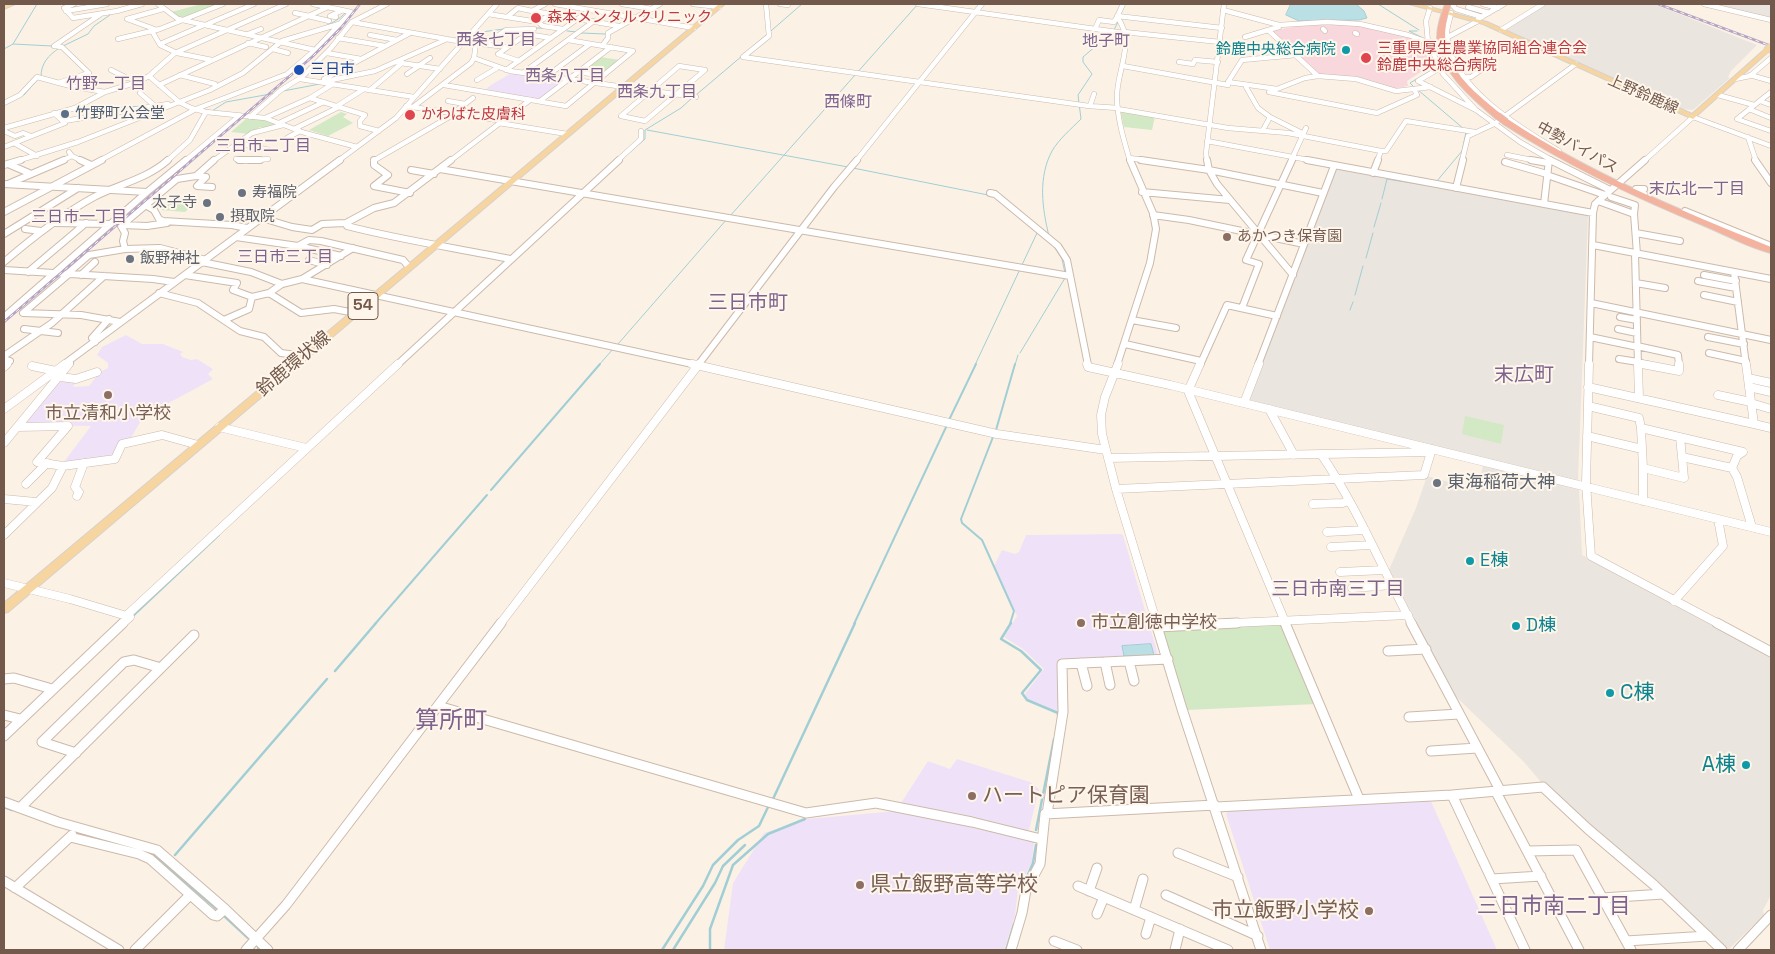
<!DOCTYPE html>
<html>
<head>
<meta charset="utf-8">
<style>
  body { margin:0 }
  #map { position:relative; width:1775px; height:954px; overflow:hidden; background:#fbf2e5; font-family:"Space Grotesk",sans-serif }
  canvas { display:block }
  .frame { position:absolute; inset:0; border:5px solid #73594b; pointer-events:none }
</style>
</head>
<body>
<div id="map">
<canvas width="1775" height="954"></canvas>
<div class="frame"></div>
</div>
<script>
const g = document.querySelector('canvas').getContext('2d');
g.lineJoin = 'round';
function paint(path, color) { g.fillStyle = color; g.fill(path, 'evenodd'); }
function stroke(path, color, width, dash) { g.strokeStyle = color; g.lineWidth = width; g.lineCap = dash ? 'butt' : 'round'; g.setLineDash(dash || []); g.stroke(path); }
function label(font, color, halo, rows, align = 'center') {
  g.font = font + ' "Space Grotesk","Noto Sans JP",sans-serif'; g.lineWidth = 4; g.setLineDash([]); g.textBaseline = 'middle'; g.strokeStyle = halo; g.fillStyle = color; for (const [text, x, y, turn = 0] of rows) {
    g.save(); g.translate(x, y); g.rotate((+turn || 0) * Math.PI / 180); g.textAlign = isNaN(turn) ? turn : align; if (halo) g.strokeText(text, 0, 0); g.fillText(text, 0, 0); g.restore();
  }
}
paint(new Path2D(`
  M1545,4H1654L1757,45L1731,71L1728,77L1730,78L1693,110L1682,109L1507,30L1506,29Z
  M1707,4H1771V19Z
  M1339,168L1588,214L1578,481L1575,482L1251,403L1248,400L1335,169Z
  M1483,464L1579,488L1582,555L1771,657V895L1763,910L1764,915L1729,949L1724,947L1541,782L1523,761L1450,691L1388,572L1416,508L1427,476L1479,490Z`), '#ebe5df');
paint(new Path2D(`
  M511,73L564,80L540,100L486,91L488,87Z
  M126,335L142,344H163L183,352L180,354L182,357L191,360L197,359L213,369L208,374L213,379L143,417L131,438L122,441L115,455L111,457L63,463L91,426L24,425L23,424L60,380H77L73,387L89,386L100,372L108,368V363L97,355L102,347Z
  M1121,534L1123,535L1159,658L1059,662V712L1027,699L1025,694L1044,669L1023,649L1004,637L1017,616L994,566L1002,550L1015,554L1019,552L1026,535Z
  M957,759L1030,782L1039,789L1029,830L1027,831L901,803L928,761L950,769Z
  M1430,799L1497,950H1270L1226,814L1229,810Z
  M897,811L1026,839L1034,842L1032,862L1018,889L1015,916L1004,950H724L733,883L764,833L807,819Z`), '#efe2f8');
paint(new Path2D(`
  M1307,24H1352L1414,38L1425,44L1433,64L1407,81L1408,86L1397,88H1387L1358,79L1319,75L1272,31Z`), '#f9d8dd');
paint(new Path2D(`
  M202,4L219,5L183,19L171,12Z
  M600,57L620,60L603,74L582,72Z
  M1125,111L1155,116L1152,130L1124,127L1121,112Z
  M341,112L347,114L343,117L353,123L328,136L309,130Z
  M247,118L260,119L278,125L269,129L260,127L250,134L231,132Z
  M177,197L199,199L185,212L161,210Z
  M1465,416L1504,425L1501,444L1462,434Z
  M1284,623L1316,704L1187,710L1162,629Z`), '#d3e8c4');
const water = new Path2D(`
  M1291,4H1356L1364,11L1367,18L1359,20L1299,21L1286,15Z
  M1151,644L1154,655L1124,656L1122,646Z`);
paint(water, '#badfe4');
stroke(water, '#a1ced5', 1);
stroke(new Path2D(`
  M1378,4L1419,30
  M534,28H544
  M1114,30L1118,22
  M567,31L577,32
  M1417,31H1409L1423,38
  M474,33L504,29
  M581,33L605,34
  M288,37C309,30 331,29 346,12
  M452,39L464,35
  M13,44L37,4
  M63,46L88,34L94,26L110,15
  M1427,46L1428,49
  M4,49L13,44L52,46
  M749,50L802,4
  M41,77C41,63 48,56 59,48
  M1415,88L1410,83L1435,68
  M1418,90L1464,129
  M283,91L320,84
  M24,95L38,79
  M696,95L742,56
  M73,110L145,106
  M212,111L226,102L276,93
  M647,130L848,167
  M621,160L645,139V130L681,108L692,98
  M853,168L988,195
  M1437,181L1462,151L1466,132
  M1382,199L1387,179L1431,186
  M730,216L918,4
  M1374,227L1381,203
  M1049,236C1042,208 1038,177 1052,151C1059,139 1071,129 1081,119L1078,95L1092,74L1083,62V57L1111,33
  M1055,248L1062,259L1065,273
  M1366,258L1373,233
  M1355,295L1363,266
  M1350,310L1353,302
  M618,344L727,219
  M1020,353L1065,278
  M599,365L613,349
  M975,365L1037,233
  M1015,365L1018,355`), '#a1ced5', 1);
stroke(new Path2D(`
  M949,420L976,364
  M996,430L1015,364
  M993,437L961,519L962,523L982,540L1014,611L1010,624
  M491,490L600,364
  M133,616L219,535
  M375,624L487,495
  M854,624L947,425`), '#a1ced5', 2);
stroke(new Path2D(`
  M1011,623L1001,639L1021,651L1041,670L1022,693L1027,700L1058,713V715
  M335,671L376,623
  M773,799L855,623
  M4,807L12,810
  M1036,830L1054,739
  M150,852L219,911
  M175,855L327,679
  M1022,888L1033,863L1036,845
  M222,914L248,938
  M258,948L260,950
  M662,950L703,886L713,865L738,840L759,826L769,805
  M673,950L715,883L723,866L745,845
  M710,950V929L733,865L768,834L805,819
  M1006,950L1014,924`), '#a1ced5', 2.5);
stroke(new Path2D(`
  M1434,49L1446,50`), '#d9ccbe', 4.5, [4.5, 2.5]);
const minorFar3 = new Path2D(`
  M74,4L64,8L73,18L117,11L142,4
  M158,4L178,19L227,30
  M555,4L694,28
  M622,4L652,9
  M693,4L719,7
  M766,4L769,36L743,57L1089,106L1118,108
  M780,4L788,5
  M918,4L1124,33
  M1123,4L1117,17C1137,42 1115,73 1117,100C1118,121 1124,141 1130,161
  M1454,4L1453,6L1456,9L1482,17
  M1483,4L1498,8
  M1704,4L1771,20
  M1468,7L1489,13
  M1223,10L1279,25L1327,22L1360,24L1408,35L1428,42L1443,74L1476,110
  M66,11L107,4
  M295,13L309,16
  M1451,13C1450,20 1446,29 1447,36C1451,87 1519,127 1559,151
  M488,14L538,22L552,14L532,11L545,4
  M308,16L329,21
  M1117,16L1222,28
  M336,17L330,16L343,10
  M507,17L518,8L532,11
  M578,19L619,26
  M1478,19L1504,4
  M352,22L463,42L508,47
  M538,22L543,26L563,29
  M205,25L254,4
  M1279,27L1268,30L1318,76
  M1095,29L1099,20L1114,22L1117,17
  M1323,29L1325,31
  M157,30L127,19L163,9
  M227,30L315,50
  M1501,30L1543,4
  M152,31L160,45L177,53L212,60
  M1124,32L1220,42
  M1355,33L1357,34
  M248,34L261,29
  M527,34L551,38
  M370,35L397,40
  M1245,37L1268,30
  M338,38L385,46
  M1446,38L1478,21
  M118,39L160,29L223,4
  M1428,42L1426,21L1430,8
  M248,43L266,47
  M160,44L204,25
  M485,44L506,30L534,29L498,54L519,61
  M602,46L608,38V33L660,4
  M273,49L288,53
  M327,53L361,59
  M474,58L510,71L696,97
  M395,62L440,69
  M1179,62L1193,64L1195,60L1218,62
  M418,66L430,58
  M679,66L705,70L645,121L621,116Z
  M1123,66L1228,85V82L1277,89L1305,78L1318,76L1356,79L1396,91L1431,87
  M1440,68L1418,81L1476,110L1520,142L1553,161
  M111,70L127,78L142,80
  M506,70L590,10
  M524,72L594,21
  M579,72L603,76
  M407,74L419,66
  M180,75L215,84
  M1750,75L1771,81
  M149,76L179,102L191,108L206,112L265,118L305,133L357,147
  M547,76L590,44
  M1462,78L1471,77L1481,70
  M300,79L414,97
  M324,79L410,33
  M1735,79L1750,76L1771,58
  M477,80L497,68
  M322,82L375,71L447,39
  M1228,82L1242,60L1296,55
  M58,83L89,73L62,47L54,46L101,14
  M159,85L328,7
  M444,85L566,106L633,51L568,40
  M1246,87L1258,108L1270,117L1263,130
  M370,90L402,63
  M1269,92L1377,113L1417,95L1414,89
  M1771,92L1737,119L1771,131
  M140,93L155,106
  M1718,95L1754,105
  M448,101L465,104L454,113
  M540,101L611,47
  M1760,101L1771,105
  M4,103L20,95L37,77L74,87L105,92
  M465,104L473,98
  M337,106L364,89
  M406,106L503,121
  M1090,106L1094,94
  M339,107L365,115L360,121V126L379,131
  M413,107L471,63L474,58L476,43
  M1118,109L1228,128L1288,133L1381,151H1386L1406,121L1475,132
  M1749,109L1771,118
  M250,117L281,90L302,77L331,48L352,22L387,4
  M1270,117L1302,133
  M265,118L310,98L333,84
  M64,121L168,104
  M279,123L324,102
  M499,123L567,134
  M4,128L75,108L105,92L138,82L149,76L175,53L286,4
  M294,129L339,107L310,98
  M4,131L15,136L23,133L31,136
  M1748,137L1756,161
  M287,138L300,131
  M1207,141L1314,161
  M14,143L37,156
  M238,143L269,150
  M4,147L65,123L54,113
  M69,152L72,156L82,161
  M1507,155L1537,161
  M1130,158L1149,161
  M236,159L245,161
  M17,161L78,142L210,90L243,73L282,41L339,24
  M61,161L72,156
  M99,161L196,109L287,74L315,50L351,12L313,4
  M167,161L190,140L206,112
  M185,161L239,116
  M213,161L252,133L283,125
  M246,161L268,159
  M338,161L396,118L497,4
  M373,161L456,113
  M450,161L530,100
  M617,161L641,139V131
  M856,161L982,4
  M1207,161L1206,153L1224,4
  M1291,161L1306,128
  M1377,161L1381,151
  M1462,161L1468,136L1494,124L1576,64
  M1549,161V159
  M1644,161L1693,117L1771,146`);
const minorFar2 = new Path2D(`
  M80,160L91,165
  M239,160H260
  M374,160V165L388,175L374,186L410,193
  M1141,160L1209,170L1323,193
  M1207,160L1209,170L1217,184L1293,275
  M1307,160L1593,213
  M1531,160L1548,163
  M1550,160L1610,190
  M1755,160L1771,183
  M1505,162L1547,174
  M8,164L29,173
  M4,165L21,160
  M440,169L1070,276
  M411,170L434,174
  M1373,173L1378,160
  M1547,175L1605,195
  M196,176L206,177L197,186L212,187
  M4,184L147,192L4,317
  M8,184L64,160
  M1456,188L1463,160
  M1644,189H1636L1644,194
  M147,192L186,160
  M1142,192L1230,200
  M990,193L995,194L1058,246L1067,260L1088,365
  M1611,197L1635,205L1634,214
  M1598,201L1634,214L1637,254
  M1544,204L1549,160
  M145,205L154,210L159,219L163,221L232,225L247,228
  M1685,211L1771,246
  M4,212L102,160
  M1153,215L1189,220L1304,244
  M262,218L292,227L312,230L322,224L346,223L374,208L394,203L451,160
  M55,223L111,224
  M346,223L347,226C401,240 456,248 510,259
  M122,225L147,226L167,223
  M25,229L41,231
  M1636,233L1680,241
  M4,234L78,188
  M236,237L298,246L309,240L321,241L403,260L409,267
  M1593,245L1771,279
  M298,246L341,256
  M125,249L123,241L125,233L121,226L177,179L196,176L214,160
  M1635,253L1638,365
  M309,260L327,265
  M4,262C32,238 61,215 94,197C119,184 147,179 168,160
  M202,262L251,272L282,284
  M4,270L153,279L174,282
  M28,272L86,223
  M1734,272L1746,365
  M67,274L89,255L125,249L160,248L206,260
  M69,274L23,313L81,315L120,322
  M81,275L95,262
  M185,275L237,283L233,290L252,297L269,293L301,313L334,309L355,313
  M1704,275L1736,281
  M302,279L353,248
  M1698,281L1736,288
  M1636,283L1665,288
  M159,293L198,303L240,331L264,337L281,353L304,356
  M269,293L282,284L302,279L697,365
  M1704,295L1738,302
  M1591,303L1771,340
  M1242,308L1259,264L1246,260L1292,160
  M1620,317L1637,320
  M224,320L249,309L252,297
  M1132,320L1176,328
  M24,329L58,333
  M1618,329L1637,333
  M1590,337L1638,347
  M1708,337L1744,344
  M95,342L92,338L109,319
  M1125,344L1201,361
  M1637,346L1678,355L1679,365
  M1709,353L1746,361
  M4,356L52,323L104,276
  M4,359L10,361L6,365
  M1619,359L1638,362
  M1639,363L1649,365
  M63,365L340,160
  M68,365L70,363
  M397,365L619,160
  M698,365L834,187L857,160
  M1117,365L1150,263L1156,229L1153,213L1130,160
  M1200,365L1227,305L1277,316
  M1258,365L1334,166
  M1589,365L1593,213L1595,204L1645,160`);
const minorFar1 = new Path2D(`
  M692,364L997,434L1106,450
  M1087,364L1088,367L1170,385L1771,532
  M1118,364L1105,397L1101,415L1102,434L1116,489L1157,624
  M1200,364L1188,391L1286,624
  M1589,364L1586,483L1591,556L1719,624
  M1638,364L1639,398
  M1642,364L1679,371V364
  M32,366L56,371
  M4,367L7,364
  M60,377L76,379L97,372
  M1748,378L1771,383
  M1588,387L1754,424L1746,364
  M1749,387L1771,392
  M1718,395L1751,402
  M1244,403L1259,364
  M1751,403L1771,409
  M1588,406L1639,418L1641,428
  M4,409L65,364
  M1269,409L1294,455
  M1754,424L1771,428
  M18,427L68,426L37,462L63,466L115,459L122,444L162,435L198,445
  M219,427L306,448
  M1641,428L1743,452L1737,456L1732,468L1682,457L1684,478L1643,468Z
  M1587,436L1642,449
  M1680,437L1682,457
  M4,443L69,364
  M1321,454C1357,507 1382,568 1412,624
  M1108,458L1431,452
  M1643,468V501
  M1732,468L1737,477L1752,527
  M26,484L47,463
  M1116,489L1424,475L1432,449
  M77,496L79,492L75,487L84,463
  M4,499L36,502
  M1313,504L1343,503L1349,500
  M1327,532L1365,530
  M4,535L52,488L63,466
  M1331,547L1372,545
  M1340,572L1384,570
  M4,583L70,599L130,617L122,624
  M1352,588L1392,585
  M1674,601L1723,546L1718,519
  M127,615L398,364
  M500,624L699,364
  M1211,624L1408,615`);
const minor = new Path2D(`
  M1156,623L1182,709L1261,950
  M1285,623L1359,799
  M1411,623L1500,790
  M1717,623L1771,652
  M1157,627L1237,623
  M1388,651L1426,649
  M1129,661L1134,681
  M1105,662L1110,685
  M1081,663L1087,686
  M4,679L14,678L52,689
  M438,706L806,813L876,803L972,822L1041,839
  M4,715L20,719
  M1409,717L1459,714
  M4,736L123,623
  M1431,751L1477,748
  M76,753L42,742L124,662L134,660L161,668
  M1496,792L1579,950
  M1452,795L1525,950
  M4,802L58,822L157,850L225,909
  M1216,807L1452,795L1543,787L1588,829L1654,885L1722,950
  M20,808L194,635
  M1047,814L1063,712L1062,664L1168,659
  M70,837L139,854L150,859L213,915L217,916L225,909L268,950
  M1528,851L1576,850L1631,950
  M1178,853L1238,877
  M1492,879L1541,876
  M4,881L119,950
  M1078,886L1228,950
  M15,888L72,835
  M1089,891L1097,868
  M1166,895L1258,936
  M1602,898L1663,894
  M1134,910L1143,879
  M1097,914L1104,897
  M1146,934L1151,917
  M1054,941L1077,950
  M1626,941L1708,936
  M135,950L190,895
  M246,950L286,905L501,623
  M1011,950L1022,913L1026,890L1040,864L1045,814L1215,805
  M1175,950L1180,929
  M1738,950L1771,915`);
const major = new Path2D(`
  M8,4H15L4,9V5Z
  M719,4H725L8,612L4,613V603Z
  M1409,4H1418L1487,22L1692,114L1764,50L1769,51L1693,119L1483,24Z`);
const highway = new Path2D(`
  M1445,4H1451C1432,58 1462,82 1501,114V118H1495C1471,97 1440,72 1437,38C1437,26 1441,15 1445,4Z
  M1503,120H1509C1591,174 1680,210 1771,247V253C1750,248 1728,236 1707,227C1636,198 1568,166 1503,124Z`);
stroke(minorFar3, '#ccbaac', 5.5);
stroke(minorFar2, '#ccbaac', 8);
stroke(minorFar1, '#ccbaac', 9);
stroke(minor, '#ccbaac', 11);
stroke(major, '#d8d1cd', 2);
stroke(highway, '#d8d1cd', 2);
stroke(minorFar3, '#fff', 4.5);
stroke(minorFar2, '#fff', 6);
stroke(minorFar1, '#fff', 8);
stroke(minor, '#fff', 9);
paint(major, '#f7d5a0');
paint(highway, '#f3b39e');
const rail = new Path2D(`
  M1658,4L1771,46
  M4,322L312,57L341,28L360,4`);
stroke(rail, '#b5a4c4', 2.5);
stroke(rail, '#fef6eb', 1, [4]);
const majorBridge = new Path2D(`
  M1766,51L1771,46`);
const highwayBridge = new Path2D(`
  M1498,116L1506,122`);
stroke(majorBridge, '#d8d1cd', 8, []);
stroke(highwayBridge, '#d8d1cd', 8, []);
stroke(majorBridge, '#f7d5a0', 6);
stroke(highwayBridge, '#f3b39e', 7);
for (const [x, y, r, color] of [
  [536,18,6,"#e0444e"],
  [1346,50,5,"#0f9aa8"],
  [1366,58,6,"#e0444e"],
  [299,70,6,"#1a4fb4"],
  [65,114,5,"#5c6f8a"],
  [410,115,6,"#e0444e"],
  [242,193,5,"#6b7280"],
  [207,203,5,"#6b7280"],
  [220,217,5,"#6b7280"],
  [1227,237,5,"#8d6e63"],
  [130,259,5,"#6b7280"],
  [108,395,5,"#8d6e63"],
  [1437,483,5,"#6b7280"],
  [1470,561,5,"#0f9aa8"],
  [1081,623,5,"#8d6e63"],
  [1516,626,5,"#0f9aa8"],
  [1610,693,5,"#0f9aa8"],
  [1746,765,5,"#0f9aa8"],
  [972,796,5,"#8d6e63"],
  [860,885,5,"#8d6e63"],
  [1369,911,5,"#8d6e63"]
]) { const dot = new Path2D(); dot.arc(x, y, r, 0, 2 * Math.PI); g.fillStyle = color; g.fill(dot); stroke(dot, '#fef6eb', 2); }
label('15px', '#be3a42', '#fef6eb', [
  ["森本メンタルクリニック",547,18],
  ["三重県厚生農業協同組合連合会",1377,49],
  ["鈴鹿中央総合病院",1377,66],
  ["かわばた皮膚科",421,115]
], 'left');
label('15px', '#0d838f', '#fef6eb', [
  ["鈴鹿中央総合病院",1336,50]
], 'right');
label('15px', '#164399', '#fef6eb', [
  ["三日市",310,70]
], 'left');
label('15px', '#73594b', '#fef6eb', [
  ["上野鈴鹿線",1643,95,24],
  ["中勢バイパス",1577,148,29]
]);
label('15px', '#4e5e75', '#fef6eb', [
  ["竹野町公会堂",75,114]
], 'left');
label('15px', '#5b616d', '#fef6eb', [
  ["寿福院",252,193],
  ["太子寺",197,203,"right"],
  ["摂取院",230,217],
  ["飯野神社",140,259]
], 'left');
label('15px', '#785e54', '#fef6eb', [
  ["あかつき保育園",1237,237]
], 'left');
label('16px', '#7f638f', '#fef6eb', [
  ["西条七丁目",496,41],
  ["西条八丁目",565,77],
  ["竹野一丁目",106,85],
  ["西条九丁目",657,93],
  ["三日市二丁目",263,147],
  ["末広北一丁目",1697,190],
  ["三日市一丁目",79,218],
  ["三日市三丁目",285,258]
]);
label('16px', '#7f638f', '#fef6eb', [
  ["地子町",1106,42],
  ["西條町",848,103]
]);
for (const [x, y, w] of [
  [363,306,30]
]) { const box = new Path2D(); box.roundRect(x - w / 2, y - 13.5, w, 27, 4); g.fillStyle = '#fef6eb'; g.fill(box); stroke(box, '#73594b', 1); }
label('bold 16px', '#73594b', null, [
  ["54",363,306]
]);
label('18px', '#73594b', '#fef6eb', [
  ["鈴鹿環状線",294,364,-40]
]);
label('18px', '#785e54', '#fef6eb', [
  ["市立清和小学校",108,414],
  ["市立創徳中学校",1091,623,"left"]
]);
label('18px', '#5b616d', '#fef6eb', [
  ["東海稲荷大神",1447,483]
], 'left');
label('18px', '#0d838f', '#fef6eb', [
  ["E棟",1480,561],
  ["D棟",1526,626]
], 'left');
label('19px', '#7f638f', '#fef6eb', [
  ["三日市南三丁目",1338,590]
]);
label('20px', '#7f638f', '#fef6eb', [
  ["三日市町",748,304],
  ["末広町",1524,376]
]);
label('21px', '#0d838f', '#fef6eb', [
  ["C棟",1620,693],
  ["A棟",1736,765,"right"]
], 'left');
label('21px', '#785e54', '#fef6eb', [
  ["ハートピア保育園",982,796],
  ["県立飯野高等学校",870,885],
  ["市立飯野小学校",1359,911,"right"]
], 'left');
label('22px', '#7f638f', '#fef6eb', [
  ["三日市南二丁目",1554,907]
]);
label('24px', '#7f638f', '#fef6eb', [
  ["算所町",451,721]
]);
</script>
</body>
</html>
